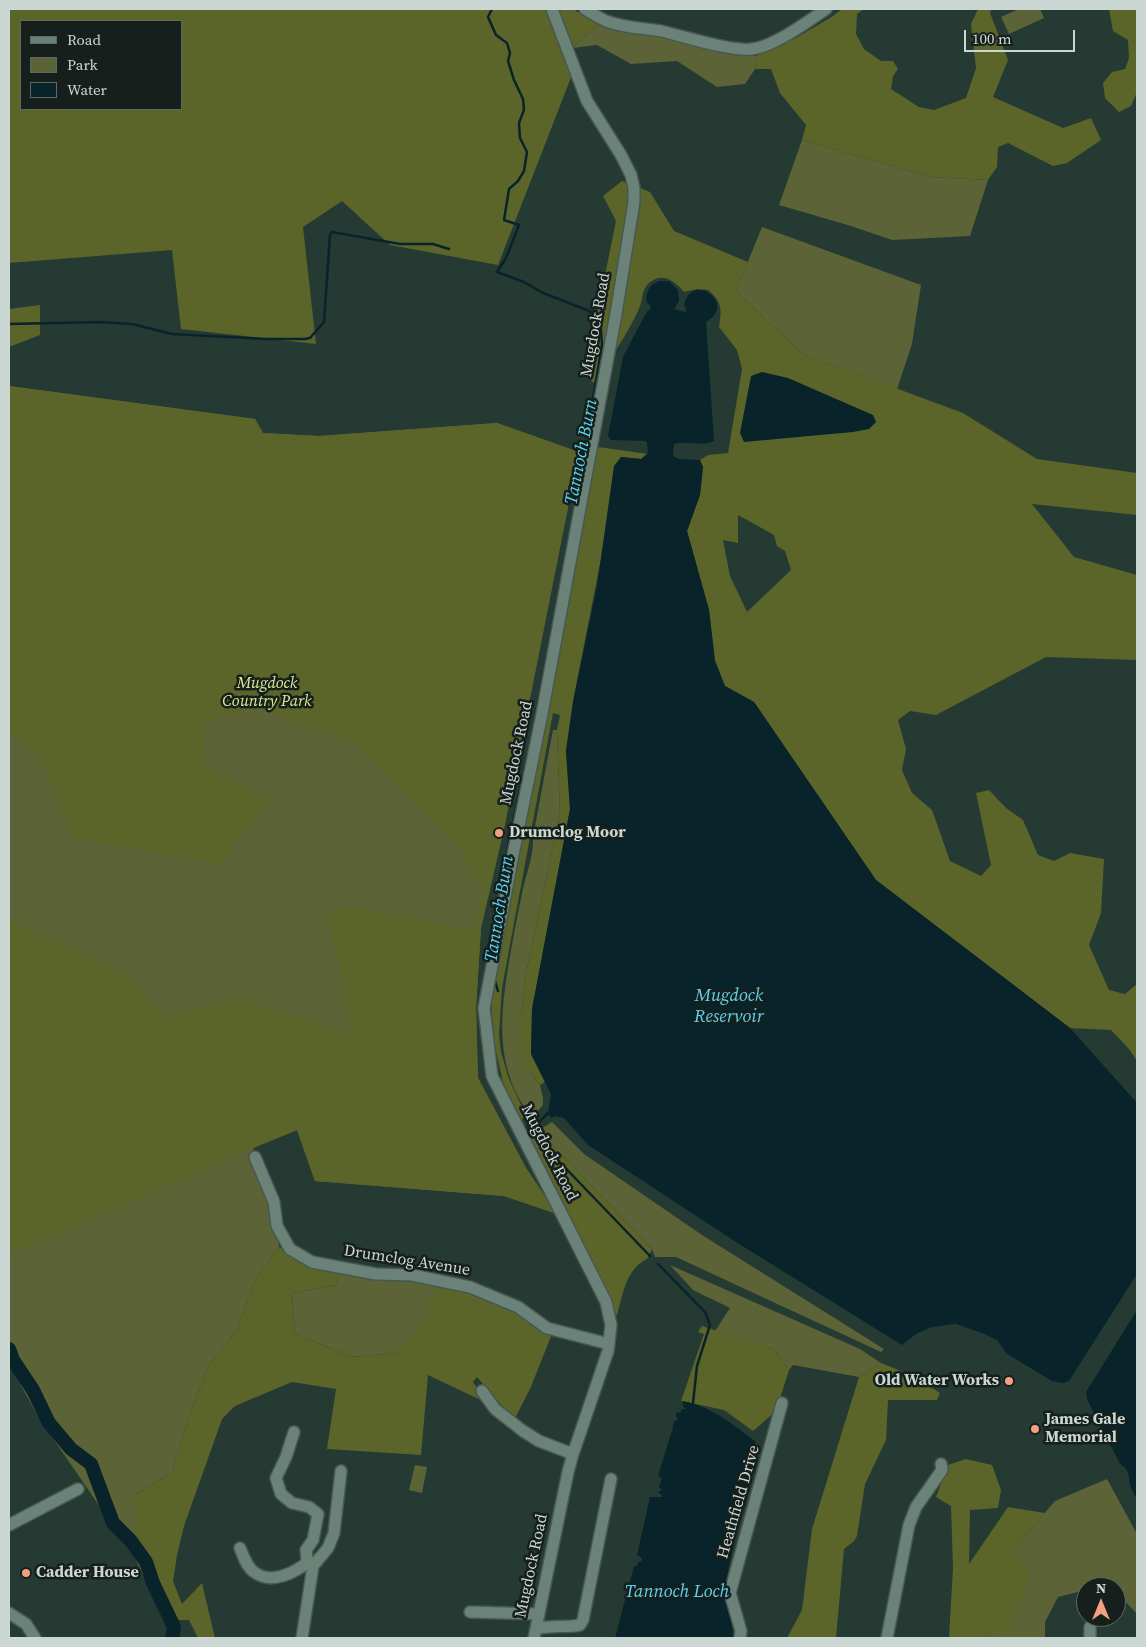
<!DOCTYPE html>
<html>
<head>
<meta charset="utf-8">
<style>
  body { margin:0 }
  #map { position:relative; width:1146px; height:1647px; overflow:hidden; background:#253a32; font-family:"Source Serif 4",serif }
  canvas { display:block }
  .frame { position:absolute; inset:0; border:10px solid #cbd7d2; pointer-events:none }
  .legend { position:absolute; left:20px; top:20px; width:162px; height:90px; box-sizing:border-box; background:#161f1b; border:1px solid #5e6964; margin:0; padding:6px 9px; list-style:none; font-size:15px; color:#cbd7d2 }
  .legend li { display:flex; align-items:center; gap:10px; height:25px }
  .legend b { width:25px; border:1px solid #5e6964 }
  .north { position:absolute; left:1076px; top:1577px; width:50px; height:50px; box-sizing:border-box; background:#161f1b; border:1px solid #5e6964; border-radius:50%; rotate:0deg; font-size:14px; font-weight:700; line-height:20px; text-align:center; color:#cbd7d2 }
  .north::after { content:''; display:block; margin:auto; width:18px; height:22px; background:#f2a07f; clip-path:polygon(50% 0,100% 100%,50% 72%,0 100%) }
  .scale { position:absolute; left:964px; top:30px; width:111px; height:22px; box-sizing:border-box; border:2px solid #cbd7d2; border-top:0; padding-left:6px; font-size:15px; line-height:18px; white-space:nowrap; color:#cbd7d2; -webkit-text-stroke:4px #161f1b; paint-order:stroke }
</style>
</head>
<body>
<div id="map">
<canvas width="1146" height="1647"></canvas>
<div class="frame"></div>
<ul class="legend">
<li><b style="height:6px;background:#6b8278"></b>Road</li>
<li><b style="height:14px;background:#5b6337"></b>Park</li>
<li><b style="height:14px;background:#09232a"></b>Water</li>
</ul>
<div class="north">N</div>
<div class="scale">100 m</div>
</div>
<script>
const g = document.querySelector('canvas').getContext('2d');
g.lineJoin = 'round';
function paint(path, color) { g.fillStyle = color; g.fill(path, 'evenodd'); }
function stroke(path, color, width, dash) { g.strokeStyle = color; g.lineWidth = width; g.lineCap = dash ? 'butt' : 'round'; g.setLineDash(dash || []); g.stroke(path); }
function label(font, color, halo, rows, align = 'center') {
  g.font = font + ' "Source Serif 4",serif'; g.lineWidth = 5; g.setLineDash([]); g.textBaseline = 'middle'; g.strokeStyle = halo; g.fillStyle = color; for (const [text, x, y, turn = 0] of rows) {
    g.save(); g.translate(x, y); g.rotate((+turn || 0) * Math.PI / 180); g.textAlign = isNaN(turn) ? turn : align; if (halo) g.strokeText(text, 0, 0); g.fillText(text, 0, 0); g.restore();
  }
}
paint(new Path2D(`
  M1019,9H1040L1044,18L1009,34L1001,17Z
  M598,24L625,30L660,33L721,49L757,56L755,69L745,84L717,87L677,61L631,64L597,45L573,48Z
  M802,140L931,177L988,180L970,236L892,240L851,226L779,205Z
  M762,227L921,285L912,344L897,389L801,353L736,291Z
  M9,386L255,419L263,433L319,436L497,423L579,452L505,824L481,928L476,1007L478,1078L526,1168L557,1214L504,1196L315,1181L297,1130L253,1148L275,1192L279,1247L256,1278L237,1330L209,1365L189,1416L172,1472L135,1495V1558L39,1418L9,1364Z
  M553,730H557L560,814L526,973L521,1016L528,1070L540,1085L543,1098V1105L533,1117V1119C493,1070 500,1014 510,956C514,934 518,911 523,889C527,872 534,854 533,837Z
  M552,1122L584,1154L702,1235L884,1349L881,1352L676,1257H655L652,1249L547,1139L534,1151L529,1136Z
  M670,1265L860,1349L881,1363L859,1377L793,1365L789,1370L774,1349L715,1331L730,1308L693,1290Z
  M339,1270L437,1284L425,1320L398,1353L352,1357L295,1334L292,1293L337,1285Z
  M415,1465L427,1467L422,1493L409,1490Z
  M1107,1479L1137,1534V1614L1120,1596L1116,1594V1587H1086V1590L1058,1597L1045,1622V1638H987L1013,1550L1055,1501Z`), '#5b6337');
paint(new Path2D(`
  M9,9H547L572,75L498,265L390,245L342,201L303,227L316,344L181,329L172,250L9,263ZM21,21H181V109H21Z
  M561,9H573L598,24L573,48L561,25L559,12Z
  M842,9H864L857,14L856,34L864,49L881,61H893L898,69L893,76L891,89L919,107L934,110L966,98L976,68L971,24L978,9H991L990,13L1008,60L993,97L1063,128L1091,118L1101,140L1067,163L1053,166L1008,143L998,147L997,167L988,180L931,177L802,140L806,125L780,93L771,69H755L757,56L763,49L794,39L830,18Z
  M1109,9H1137V92L1131,106L1119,112L1105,98L1103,83L1112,72L1125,69L1129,58L1128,40L1113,31Z
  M622,181L650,192L674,231L748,262L736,291L801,353L963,413L1037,459L1137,473V515L1032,504L1074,557L1137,575V660L1046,657L936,715L910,711L898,720L906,749L902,770L912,793L932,810L950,861L981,876L991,865L976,793L989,790L1006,808L1023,820L1038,855L1054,861L1070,853L1104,859L1101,913L1089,945L1109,990L1125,994L1137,984V1061L1129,1049L1111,1030L1070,1028L876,880L754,702L725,686L715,661L709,610L687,531L700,495L703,467L700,460L708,455L728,453L742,369L737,350L719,327C722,309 722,302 708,290L697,289L684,292C677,283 664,272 652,281C640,288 644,300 638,311C626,337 609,360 593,383L586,369L616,221L603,196ZM755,374L783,380L877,422L847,430L742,438ZM738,515L774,535L777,546L785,551L791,570L747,612L730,576L723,540L738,543Z
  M40,305V335L9,347V309Z
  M9,386L255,419L263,433L319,436L497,423L579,452L505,824L481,928L476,1007L478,1078L526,1168L557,1214L504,1196L315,1181L297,1130C200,1169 106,1215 9,1253V920L126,974L166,1019L233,997L353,1034L328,913L353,906L471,931L483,893L463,851L351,742L256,707L205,724L202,763L269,801L219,864L74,838L40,754L9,734Z
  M598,447L648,454L641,459L621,457L573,701L566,751L570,809L532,1009L531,1054L545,1082L540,1085L528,1070L522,1052L521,1016L526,973L560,814L557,730L560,715L553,713L502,988L499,1034L501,1052L509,1079L523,1109V1118L520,1123L505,1091L494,1042L491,1002Z
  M547,1139L652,1249L647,1259C626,1269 623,1294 617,1315L611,1318L534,1151Z
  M279,1247L310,1266L339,1270L337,1285L292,1293L295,1334L352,1357L398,1353L424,1320L437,1284L491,1299L552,1334L530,1389L514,1420L477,1377L473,1382L487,1403L428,1375L421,1455L327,1449L336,1389L292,1382L235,1406L222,1419L184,1526L177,1555L173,1581L182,1604L202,1583L215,1638H198L189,1620H163L135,1558V1495L172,1472L189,1416L209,1365L237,1330L256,1278Z
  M702,1326L774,1349L789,1370L776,1411L753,1431L724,1410L681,1401L704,1334L698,1332Z
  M881,1363L911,1375L940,1393L937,1400H888L886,1440L865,1484L857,1536L854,1541L844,1549L836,1638H787L802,1610L812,1529L859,1377Z
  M966,1459L992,1465L1001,1490L998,1508L970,1510L969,1564L1008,1507L1045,1513L1013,1550L1030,1576L1010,1628L988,1635L987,1638H949L953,1568L951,1506L936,1497L948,1465Z`), '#5b652a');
paint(new Path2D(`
  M659,281H669L678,290L679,301L674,309L686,312V308L684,306C690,270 739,303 706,322L714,441C701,447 687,440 674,444L673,456L679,459L700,460L703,467L700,495L687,531L709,610L715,661L725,686L754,702L876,880L1070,1028L1137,1103V1274L1069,1381L1063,1383L1052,1381L1007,1354L997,1340L982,1333L956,1324L932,1327L916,1334L902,1345L736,1242L588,1145L564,1118L556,1116L551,1118L548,1113L551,1094L531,1054L532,1009L570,809L566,751L573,702L597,586L614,466L621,457L641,459L648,453L647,443L645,441L611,440L608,436L623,357L646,313L651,308L650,305L647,303C645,292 649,285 659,281Z
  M762,372L788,378L873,415L876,422L869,429L853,432L744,442L740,433L751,376Z
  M1137,1310V1500C1135,1495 1131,1490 1130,1485C1128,1475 1130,1470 1120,1464L1087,1399L1086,1392Z
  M682,1401C710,1405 733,1425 755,1441L757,1460L749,1484L737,1529L723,1596L732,1616L733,1638H615L634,1566H637L638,1562H641L642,1558L637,1555L650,1497H663L658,1492L662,1490L659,1487L662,1478L658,1476C663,1460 667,1446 672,1431L674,1430L672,1429L674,1422L678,1419L676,1415L677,1412L680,1413L682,1409H686L683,1406Z`), '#09232a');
stroke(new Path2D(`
  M492,9L488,17L496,35L507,43L510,53L508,61L514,80L523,99L524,110L519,123L520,138L527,152L524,171L518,181L509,189L504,220L519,225L506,258L497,272L524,282L543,293L587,310L600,317L602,345L578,489L532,735L510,835L498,905
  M9,324L99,322L132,324L172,334L266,339H305L310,338L324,322L330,235L332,232L400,244H433L449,249
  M494,978L498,991
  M526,1127L650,1256
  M530,1131L548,1113
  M658,1264L705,1312L710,1325L697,1366L693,1403`), '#09232a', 2.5);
stroke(new Path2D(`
  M9,1349L13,1360L33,1390L49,1423L71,1449L91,1464L113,1523L131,1541L146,1562L153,1583L174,1627L172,1638`), '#09232a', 14);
const minor = new Path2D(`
  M585,9C592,13 600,19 609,22C626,28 644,28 661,31C683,36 732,52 752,49C775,46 807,22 826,9
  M255,1157L274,1202L277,1226L290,1249L312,1262L376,1274L412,1275L470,1287L518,1307L547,1328L609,1344
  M482,1391L495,1409L523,1431L539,1441L573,1454
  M294,1432L286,1457L276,1478L281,1494L292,1503L309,1507L318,1514L313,1540L306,1550L307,1559L313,1566
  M9,1525L78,1489
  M240,1548C243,1556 247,1567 254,1572C271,1585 295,1573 309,1561
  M470,1612L539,1614
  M9,1613L26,1624L35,1638
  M536,1629C551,1625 566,1628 580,1625L583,1620L611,1479
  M302,1638L313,1566L328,1548L334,1533L341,1471
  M534,1638L568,1472L573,1454L608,1351L611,1325L606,1302L492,1076L484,1008L514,850L542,714L616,314L634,202V188L631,175L621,155L587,101L552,9
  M740,1638L741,1631L730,1593L782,1403
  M887,1638L909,1525L916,1507L942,1470L941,1464
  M1090,1638V1627`);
stroke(minor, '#465851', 14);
stroke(minor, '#6b8278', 11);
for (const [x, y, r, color] of [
  [499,833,5,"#f2a07f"],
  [1009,1381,5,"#f2a07f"],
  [1035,1429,5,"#f2a07f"],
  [26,1573,5,"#f2a07f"]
]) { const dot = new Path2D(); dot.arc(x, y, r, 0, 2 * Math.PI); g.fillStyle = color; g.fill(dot); stroke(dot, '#161f1b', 2); }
label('16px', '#cbd7d2', '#161f1b', [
  ["Mugdock Road",596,325,-80],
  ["Mugdock Road",517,753,-78],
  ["Mugdock Road",549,1153,63],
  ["Drumclog Avenue",407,1261,9],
  ["Heathfield Drive",739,1502,-74],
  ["Mugdock Road",532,1566,-78]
]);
label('italic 16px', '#dbec94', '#161f1b', [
  ["Mugdock",267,684],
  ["Country Park",267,702]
]);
label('bold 16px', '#cbd7d2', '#161f1b', [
  ["Drumclog Moor",509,833],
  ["Old Water Works",999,1381,"right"],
  ["James Gale",1045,1420],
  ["Memorial",1045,1438],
  ["Cadder House",36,1573]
], 'left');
label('italic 18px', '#5bd3f2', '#161f1b', [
  ["Tannoch Burn",582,452,-79],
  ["Tannoch Burn",500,909,-81],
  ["Mugdock",729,996],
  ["Reservoir",729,1017],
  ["Tannoch Loch",677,1592]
]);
</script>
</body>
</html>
